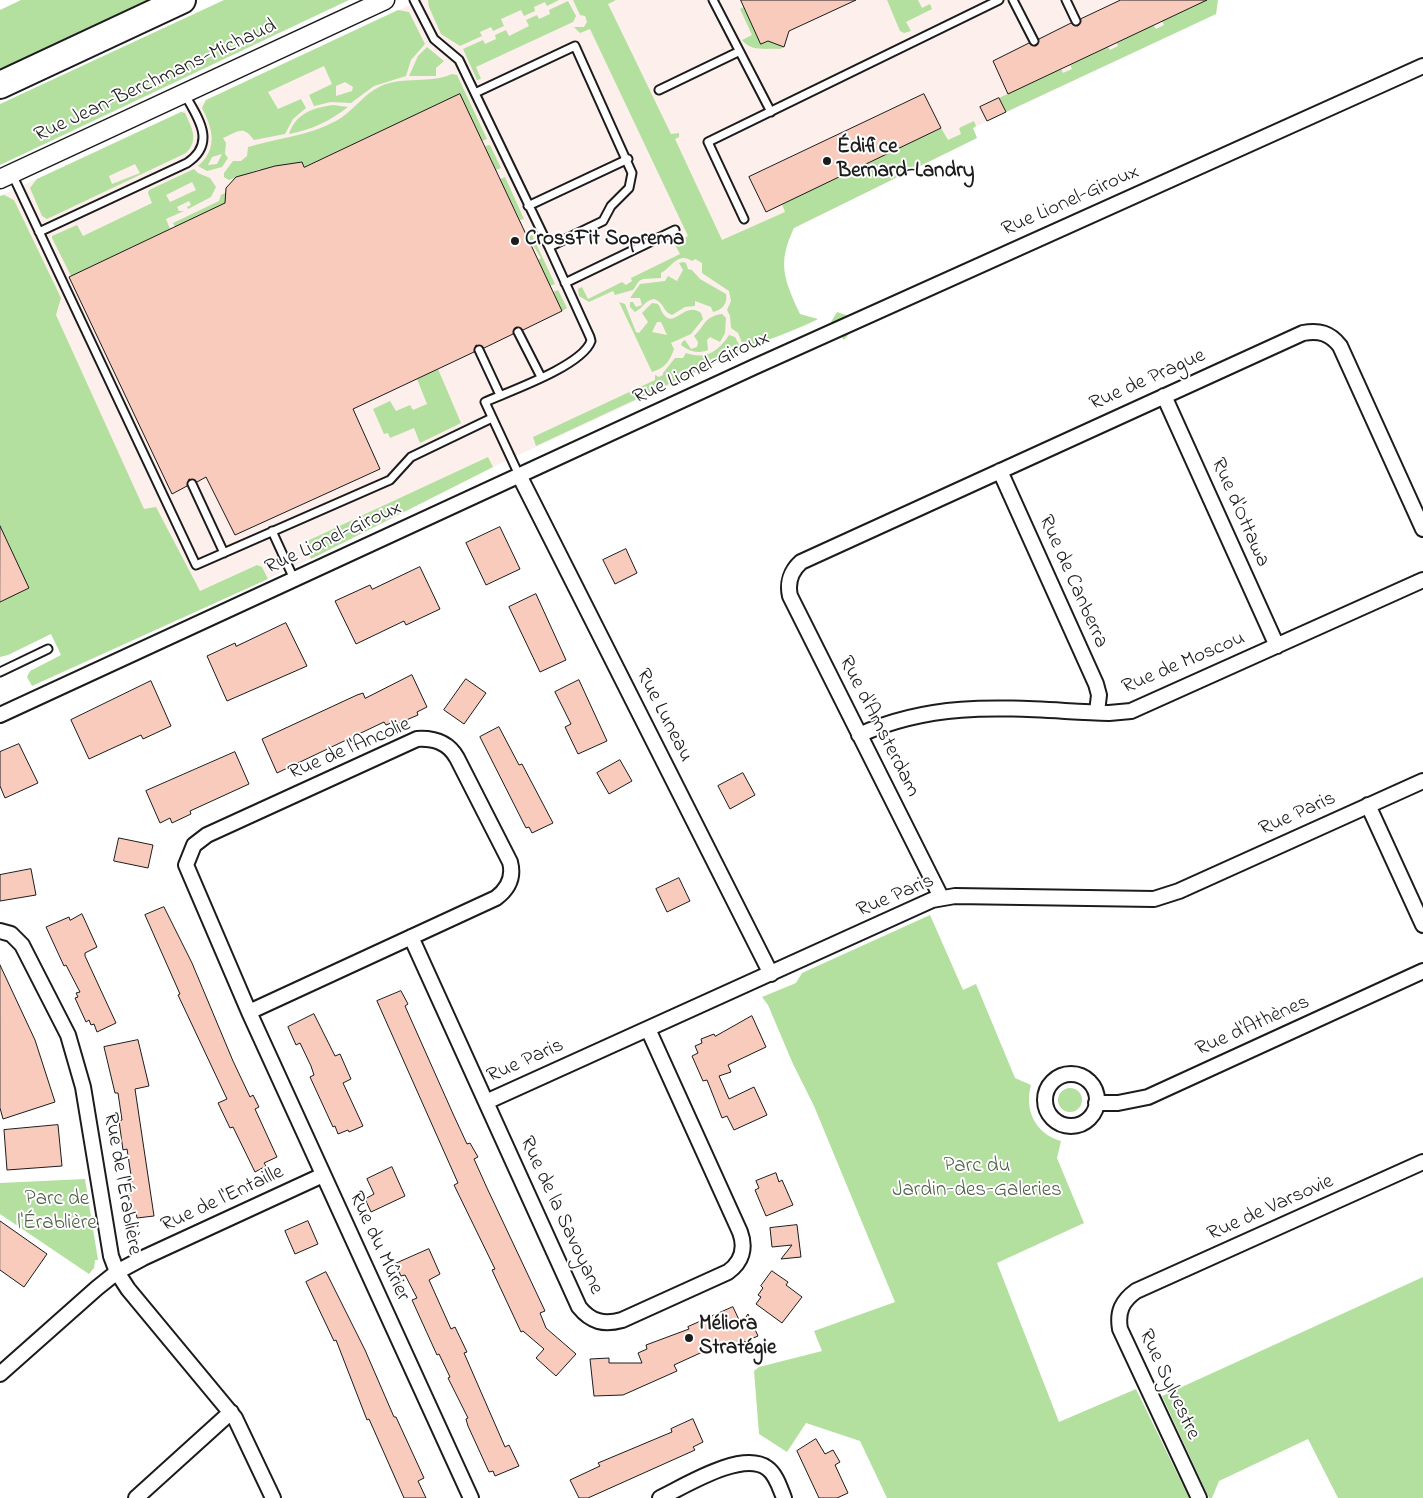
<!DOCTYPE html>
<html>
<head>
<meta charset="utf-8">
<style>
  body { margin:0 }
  canvas { display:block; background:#fff }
</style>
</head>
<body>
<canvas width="1423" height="1498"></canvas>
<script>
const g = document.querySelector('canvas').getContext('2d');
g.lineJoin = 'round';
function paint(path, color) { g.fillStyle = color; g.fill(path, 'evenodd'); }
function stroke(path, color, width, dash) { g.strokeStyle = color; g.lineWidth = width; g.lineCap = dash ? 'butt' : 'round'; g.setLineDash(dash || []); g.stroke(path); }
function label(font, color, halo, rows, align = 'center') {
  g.font = font + ' "Indie Flower",sans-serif'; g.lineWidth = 4; g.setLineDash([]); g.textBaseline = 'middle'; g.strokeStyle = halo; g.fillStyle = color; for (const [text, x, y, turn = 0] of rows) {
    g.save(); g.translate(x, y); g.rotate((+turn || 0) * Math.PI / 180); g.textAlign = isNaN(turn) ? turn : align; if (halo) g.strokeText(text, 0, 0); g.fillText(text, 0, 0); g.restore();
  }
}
paint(new Path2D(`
  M421,0H1218L1216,14L973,128L977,138L959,147L794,228L731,252L750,346L745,350L493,467L311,559L176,620L0,239V196Z`), '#fdefeb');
paint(new Path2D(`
  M21,0H147L0,69V10Z
  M224,0H349L0,165V104Z
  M428,0H559L547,6L545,2L534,7L535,11L524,16L521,10L501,19L504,26L493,31L491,27L480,32L482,36L460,46L441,34L429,7Z
  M573,0H616L608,4L671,134L679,133V137L675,139L722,240L785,212L782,204L941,128L948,140L961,134L959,128L974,121L976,126L973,128L977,138L794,228C777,264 784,279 800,314L818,319C807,325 751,349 743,345L738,333L731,328L730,316L727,310L731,301L729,291L702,273V263L695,259L692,261C678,251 671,268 661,273V278L643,279L639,281L633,290L615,295L613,291L589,302L579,296L578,289L582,287L588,299L622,282L626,285L632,281L631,278L680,254L674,243L688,236L590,29L580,33L574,27H584L587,22L585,16L580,15Z
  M887,0H918L922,8L930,4L932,9L906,22L911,31L904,33L900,31Z
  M1192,0H1218L1216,14L1006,112L999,98L1061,69L1063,73L1072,69L1070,65L1108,47L1110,50L1118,46L1117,43L1153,25L1156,29L1164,25L1162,21L1193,7Z
  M568,1L576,16L573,22L476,67L481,79L477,80L463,49L483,40L485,44L496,39L495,35L506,30L509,36L529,26L526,20L537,15L539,19L550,14L549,10Z
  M744,7L761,44L768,41L784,47L780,49C766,48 751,52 742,40L752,35L740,9Z
  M398,10L409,12L425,44L411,60L406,76L374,86L351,103L331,102L314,106L309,95L332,84L324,66L268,92L278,109L301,99L306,108L293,119L285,134L254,140C243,125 239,131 223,138L226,143L225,154L228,158L222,167L207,171L198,166C218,149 213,129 202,108L206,100ZM345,82L353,87L352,91L336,96V86ZM222,154L217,164L208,165L212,157Z
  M427,47L444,61L436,68V76H409L418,56Z
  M452,74L457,75L487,139L482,141L460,94L304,167L302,162L261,173L260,169L229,180L224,177V173L233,161H241L247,156L248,147C278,138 308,136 336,121C353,112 363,94 381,86C404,76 429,84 452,74Z
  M333,105L348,107C330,121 311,130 289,134C296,113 313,108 333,105Z
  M181,112L185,113C192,128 199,140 186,153L47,219L42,216L30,188L37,179ZM135,164L140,173L112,184L109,176Z
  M490,145L501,168L496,170L485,146Z
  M194,169L198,173L210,178L216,187L211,197L188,209L187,207L191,205L189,201L177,207L179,211H184L166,219L170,229L71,276L52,238V236L77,225L83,236L152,203L148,193L149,190ZM192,182L196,190L170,202L166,195Z
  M505,177L524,219L520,220L500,179Z
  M225,193L227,203L175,227L173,223L219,201L221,195Z
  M4,195L14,200L61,298L56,315L144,509L156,507L200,591L257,565L262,567L268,579L32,686L27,677L30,671L61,655L51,634L8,655L0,657V602L29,588L0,526V196Z
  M532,235L555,284L550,286L538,260L541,258L528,237Z
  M683,262L686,263L688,269L692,270L700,279L726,294C728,304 722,310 713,312L711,307L695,301V306L685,307L672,315C663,312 664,302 654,299C645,300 643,308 635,312L630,307V302H633L636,307L642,305L640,298H630L640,284L665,281L668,276L677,281L683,270L679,263Z
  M558,290L567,308L562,311L553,292Z
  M619,302L625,304L636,332L639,333L648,322L642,313L652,303L658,304C661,308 661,312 664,315C675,328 685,301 701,313L703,319L691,334L671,343L674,349C670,361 665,368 652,372ZM657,322H661L667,335L652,332Z
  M837,312L852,317L853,329L844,340L831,322Z
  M722,314L726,318L725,333L720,342L710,337L707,340L708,350C698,354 690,352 681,345L682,342L685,340L691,349L697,347L698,342L694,336C706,325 703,317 722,314Z
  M729,335L735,337L742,350L536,446L533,437L655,380V375L659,377L663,375V373L675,358H683L686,353C706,360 719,351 729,335Z
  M438,369L461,423L420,443L414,428L390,438L388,433L384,434L373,409L390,401L396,411L410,405L413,410L427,404L417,379Z
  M488,457L493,467L311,559L305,542Z
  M930,915L963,990L976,984L1015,1078L1031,1085C1024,1109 1035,1134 1061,1141L1057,1158L1084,1223L997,1263L1059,1422L1136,1389L1189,1498H887L860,1441L806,1423L787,1452L759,1434L754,1371L759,1367L822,1351L814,1331L895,1302L814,1106L793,1064L768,1005L762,997L796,983L802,973Z
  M1058 1100a12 12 0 1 1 24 0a12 12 0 1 1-24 0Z
  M85,1179L98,1260H95L94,1268L89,1274L0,1214V1183Z
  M1423,1277V1498H1338L1308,1439L1219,1481L1212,1498H1209L1162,1396Z`), '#b3e09e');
const building = new Path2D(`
  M741,0H856L789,31L784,47L768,41L761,44Z
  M1121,0H1207L1008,94L993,61L1029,43L1036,46L1039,39L1071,23L1078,26L1081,19Z
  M460,94L562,311L523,330L516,327L513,334L484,348L476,345L474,352L353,409L380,469L235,535L206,477L197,482L189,479L187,486L172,494L69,277L225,203L226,188L236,177L275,166L302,162L304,167Z
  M924,94L941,128L766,212L749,177Z
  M999,98L1006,112L987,121L980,107Z
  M0,526L29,588L0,602Z
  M500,527L520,569L486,585L466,543Z
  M626,549L637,573L615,584L603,560Z
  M420,567L440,609L406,625L404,621L356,644L335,601L370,585L372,589Z
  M536,594L566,660L540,672L509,607Z
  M286,623L307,666L227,701L207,656L235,643L236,646Z
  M412,675L427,707L417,712L418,715L397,724L396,721L386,725L384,722L277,773L262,739L357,695L363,693L365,698Z
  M466,679L486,693L464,724L444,710Z
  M579,680L607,741L578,754L565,727L571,724L555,692Z
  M151,681L171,726L143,739L141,735L89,759L71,720Z
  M499,727L519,765L522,764L553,823L532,833L529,827L526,828L480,737Z
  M19,744L38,783L5,798L0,786V752Z
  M235,752L249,784L190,811L191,814L172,823L170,818L160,823L146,791Z
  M620,760L632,781L609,794L597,773Z
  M743,773L755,795L730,809L718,786Z
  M119,838L153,845L148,868L114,861Z
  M31,869L36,895L0,901V875Z
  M679,878L690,901L667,912L656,889Z
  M164,907L192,963L233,1061L250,1097L253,1095L259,1107L255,1109L277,1157L264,1163L266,1166L255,1172L233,1127L230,1128L218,1103L227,1099L178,995L180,994L145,915Z
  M82,914L97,947L85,953V956L116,1023L97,1032L94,1024L91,1025L89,1020L86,1022L75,998L78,997L76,993L80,992L66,965L64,966L46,927L69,917L70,920Z
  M0,965L35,1040L55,1102L3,1119L0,1108Z
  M401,991L408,1004L405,1006L454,1116L467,1144L470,1143L478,1157L474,1159L487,1188L545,1311L540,1313L546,1328L576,1354L556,1376L536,1358L544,1349L523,1331L521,1332L492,1270L495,1269L454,1185L458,1183L377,1001Z
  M314,1014L335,1056L340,1054L351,1079L343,1083L363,1126L349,1132L348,1130L338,1134L335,1126L333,1127L310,1077L314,1075L311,1066L300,1043L296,1045L288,1027Z
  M752,1016L766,1047L728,1065L731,1072L719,1076L729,1099L754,1087L767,1115L734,1130L727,1116L722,1118L707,1080L703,1081L692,1056L698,1053L695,1046L702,1043L701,1039L714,1034L715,1036Z
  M138,1040L149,1086L135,1089L154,1216L137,1218L136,1212H132L128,1183L132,1182L127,1149L123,1150L119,1121L122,1120L118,1093H115L104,1047Z
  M58,1125L62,1166L7,1170L4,1130Z
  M392,1167L405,1196L371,1212L365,1199L374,1194L367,1179Z
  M776,1173L779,1182L782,1180L793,1205L766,1216L755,1190L759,1188L756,1181Z
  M0,1221L47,1254L24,1287L0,1270Z
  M308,1221L318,1244L295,1254L285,1231Z
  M797,1225L801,1257L781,1259L792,1245L772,1247L770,1228Z
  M429,1249L440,1274L429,1280L451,1329L455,1327L467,1352L464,1353L505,1447L509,1445L519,1466L495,1476L493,1471L489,1472L468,1426L466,1419L468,1418L448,1378L450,1377L439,1354L437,1355L412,1300L417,1298L405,1275L401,1276L395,1264Z
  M772,1271L788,1282L786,1285L802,1297L782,1323L756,1304L761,1297L758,1295L763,1288L761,1286Z
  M326,1272L365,1350L394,1417H396L424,1478L418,1481L426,1498H404L369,1419L367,1420L336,1340L334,1341L306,1282Z
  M733,1307L741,1324L748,1314L758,1336L723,1351L720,1344L674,1365L677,1371L623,1395L594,1396L590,1359L609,1358V1363H642L638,1353L647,1349L646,1345L689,1329L688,1327Z
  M693,1419L703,1442L693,1447L695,1450L588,1498H579L570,1480L600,1466L598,1463L672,1432L671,1429Z
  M816,1439L825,1454L833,1450L840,1462L835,1465L848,1493L837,1498H819L797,1451Z`);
paint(building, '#f9cbbc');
stroke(building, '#1c1c1c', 1);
const service = new Path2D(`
  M414,0L434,39L459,60L549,247
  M713,0L771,112
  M1013,0L1034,41
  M1066,0L1076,21
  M659,90L738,52
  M475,93L575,46L632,173L629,188L611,206L603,221L549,247L590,337L591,341C582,366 510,391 485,402L519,475
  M12,174L196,565L390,480L411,457L492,418
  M528,206L628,159
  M744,219L708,142L999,0
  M39,232L187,163C217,143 198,118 185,95
  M565,283L675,230
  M518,332L541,377
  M479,350L500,395
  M192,484L224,553
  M272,531L294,579
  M0,672L48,649`);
const minor = new Path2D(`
  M1164,396L1277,646
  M1000,471L1096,684L1099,695L1097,712
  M519,475L771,974
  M0,715L754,367L1423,66
  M859,735C942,697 1021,710 1109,713L1131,711L1423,580
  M1368,805L1423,925
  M941,897L790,596C787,583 791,571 801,562L1303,333C1319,330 1330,333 1340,346L1423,529
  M0,931L11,934L22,945L68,1035L83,1087L111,1256L117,1272L128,1289L235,1418L273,1498
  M411,937L579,1307C591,1322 604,1325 622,1320L728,1272C742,1262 746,1248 740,1232L648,1029
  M249,1012L496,898C508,889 514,877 510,862L457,758C448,742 434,738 417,739L207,835L194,845L186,865L249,1012L471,1498
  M1045 1100a26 26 0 1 1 52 0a26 26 0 1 1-52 0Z
  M486,1102L932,900L955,896L1154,899L1179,891L1423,781
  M1096,1103H1118L1148,1097L1423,971
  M0,1374L97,1288L117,1272L143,1258L323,1175
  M136,1498L231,1412
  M660,1498C685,1486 742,1450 767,1468C776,1474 780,1488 784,1498
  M1199,1498L1120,1329C1117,1312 1122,1301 1136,1291L1423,1162`);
const tertiary = new Path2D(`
  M0,179L385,0`);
const motorway = new Path2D(`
  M0,85L182,0`);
stroke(service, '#1c1c1c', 11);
stroke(minor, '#1c1c1c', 18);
stroke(tertiary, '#1c1c1c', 21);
stroke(motorway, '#1c1c1c', 30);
stroke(service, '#fff', 7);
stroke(minor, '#fff', 14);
stroke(tertiary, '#fff', 18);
stroke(motorway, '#fff', 26);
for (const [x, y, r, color] of [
  [827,161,5,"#1c1c1c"],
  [515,241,5,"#1c1c1c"],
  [689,1338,5,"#1c1c1c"]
]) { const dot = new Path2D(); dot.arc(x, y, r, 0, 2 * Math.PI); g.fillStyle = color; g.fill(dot); stroke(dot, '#fff', 2); }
label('21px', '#1c1c1c', '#fff', [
  ["Rue Jean-Berchmans-Michaud",156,82,-25],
  ["Rue Lionel-Giroux",1071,202,-24],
  ["Rue Lionel-Giroux",702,369,-25],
  ["Rue de Prague",1148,381,-24],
  ["Rue d'Ottawa",1239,513,66],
  ["Rue Lionel-Giroux",334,539,-25],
  ["Rue de Canberra",1072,582,66],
  ["Rue de Moscou",1184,664,-23],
  ["Rue Luneau",663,716,63],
  ["Rue d'Amsterdam",878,727,63],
  ["Rue de l'Ancolie",350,750,-23],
  ["Rue Paris",1298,815,-24],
  ["Rue Paris",896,897,-23],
  ["Rue d'Athènes",1253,1027,-24],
  ["Rue Paris",526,1062,-24],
  ["Rue de l'Érablière",121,1184,80],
  ["Rue de l'Entaille",223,1200,-25],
  ["Rue de Varsovie",1271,1209,-24],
  ["Rue de la Savoyane",560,1216,65],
  ["Rue du Mûrier",378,1247,65],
  ["Rue Sylvestre",1168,1385,65]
]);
label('bold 21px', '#1c1c1c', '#fff', [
  ["Édifice",837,149],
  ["Bernard-Landry",837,173],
  ["CrossFit Soprema",525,241],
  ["Méliora",699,1326],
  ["Stratégie",699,1350]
], 'left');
label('21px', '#51614a', '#fff', [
  ["Parc du",977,1168],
  ["Jardin-des-Galeries",977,1192],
  ["Parc de",57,1201],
  ["l'Érablière",57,1225]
]);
</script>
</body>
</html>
